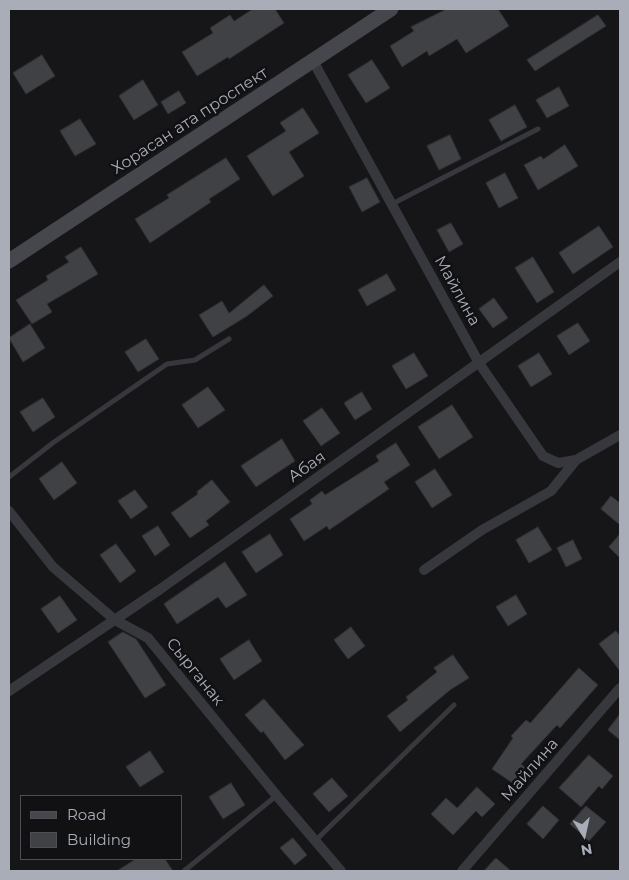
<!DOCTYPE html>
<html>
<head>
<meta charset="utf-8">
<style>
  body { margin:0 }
  #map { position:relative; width:629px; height:880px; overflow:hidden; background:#161618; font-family:Montserrat,sans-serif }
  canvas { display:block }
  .frame { position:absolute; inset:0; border:10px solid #a8adb8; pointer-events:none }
  .legend { position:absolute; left:20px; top:795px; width:162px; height:65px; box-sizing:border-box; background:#111113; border:1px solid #4d4f55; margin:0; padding:6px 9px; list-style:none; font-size:15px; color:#a8adb8 }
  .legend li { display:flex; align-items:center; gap:10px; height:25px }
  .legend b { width:25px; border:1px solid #4d4f55 }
  .north { position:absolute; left:559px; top:810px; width:50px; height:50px; -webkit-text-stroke:4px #111113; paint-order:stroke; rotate:170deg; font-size:14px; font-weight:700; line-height:20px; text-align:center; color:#a8adb8 }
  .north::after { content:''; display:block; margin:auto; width:18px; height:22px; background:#a8adb8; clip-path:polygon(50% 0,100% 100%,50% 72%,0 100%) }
</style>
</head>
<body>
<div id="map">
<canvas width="629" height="880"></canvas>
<div class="frame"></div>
<ul class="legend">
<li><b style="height:6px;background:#45474d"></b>Road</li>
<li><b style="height:14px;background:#404145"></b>Building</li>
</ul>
<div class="north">N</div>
</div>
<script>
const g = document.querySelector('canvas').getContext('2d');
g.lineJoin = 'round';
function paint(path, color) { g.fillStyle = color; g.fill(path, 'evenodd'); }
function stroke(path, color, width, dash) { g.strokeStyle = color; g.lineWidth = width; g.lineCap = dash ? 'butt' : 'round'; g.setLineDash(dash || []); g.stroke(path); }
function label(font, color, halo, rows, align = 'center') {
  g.font = font + ' Montserrat,sans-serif'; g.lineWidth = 5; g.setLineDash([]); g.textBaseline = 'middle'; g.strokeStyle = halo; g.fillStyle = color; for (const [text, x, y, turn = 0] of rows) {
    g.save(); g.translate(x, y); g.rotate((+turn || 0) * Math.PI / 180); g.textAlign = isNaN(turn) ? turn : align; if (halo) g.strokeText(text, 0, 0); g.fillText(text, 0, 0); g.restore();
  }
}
const building = new Path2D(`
  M253,9H275L284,23L229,59L228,57L197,76L182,52L213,33L210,28L230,15L234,21Z
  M447,9H498L509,26L466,53L457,39L429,56L427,51L402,67L390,46L414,31L411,27Z
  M598,15L606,26L535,71L527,60Z
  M42,55L55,76L26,94L13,73Z
  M372,60L390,88L366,103L348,75Z
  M143,80L158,105L134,120L119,96Z
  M559,87L569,106L547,118L536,100Z
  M179,91L186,103L168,114L161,102Z
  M515,105L527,127L501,141L489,120Z
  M303,108L319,133L289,152L304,176L273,196L247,156L286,131L280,123Z
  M80,119L96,144L75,156L60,131Z
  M450,135L461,159L439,170L427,146Z
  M565,145L578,166L538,190L524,165L541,156L543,159Z
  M226,158L240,179L209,199L211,202L150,243L135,219L169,198L167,195Z
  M505,173L518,198L499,208L486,183Z
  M367,178L380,202L362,212L349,187Z
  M451,223L463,244L449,252L437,230Z
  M599,226L613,247L573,274L559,253Z
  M81,247L98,274L47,304L52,312L32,324L16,300L48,280L46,276L69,262L65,257Z
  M533,257L554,292L537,303L515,268Z
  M387,274L396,290L367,306L358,290Z
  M264,285L273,296L247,316L213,337L199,315L222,301L229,313Z
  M494,298L508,318L493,328L479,309Z
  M578,323L590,341L569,355L557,336Z
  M30,324L45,348L23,362L9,338Z
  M146,339L159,359L138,372L125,352Z
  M414,353L428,376L406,389L392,366Z
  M539,353L552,374L531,387L518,366Z
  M208,387L225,410L198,428L182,405Z
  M362,392L372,409L355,420L344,403Z
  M43,398L55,417L33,432L20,412Z
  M452,405L473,437L439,459L418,427Z
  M322,408L340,433L321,446L303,421Z
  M282,439L295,461L256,487L241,466Z
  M396,443L410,465L384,482L389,489L329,530L327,526L304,541L290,519L312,504L310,500L322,491L325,495L379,461L376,456Z
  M62,462L77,483L54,500L39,479Z
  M435,469L452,495L432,508L415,482Z
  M212,480L230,502L206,521L209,525L190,538L171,513L198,494L197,492Z
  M135,490L148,507L131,519L118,501Z
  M611,496L620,503V525L601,509Z
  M158,526L170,545L155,556L142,536Z
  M538,527L552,550L529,563L516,540Z
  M270,534L283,555L256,573L242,552Z
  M620,534V558L609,547Z
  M573,540L582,559L566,567L557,548Z
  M116,544L136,571L120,583L100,555Z
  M225,562L247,595L226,608L218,597L177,624L164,604Z
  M516,595L527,614L508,626L496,607Z
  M60,596L77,620L58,633L41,609Z
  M351,627L365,646L348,659L334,640Z
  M616,631L620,636V671L599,644Z
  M123,632L136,639L166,685L145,698L108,642Z
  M249,640L262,661L234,680L220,659Z
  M453,655L469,678L450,690L400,732L387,716L408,700L406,697L437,672L434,668Z
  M579,668L598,685L560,728L557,725L521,764L528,770L517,786L492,769L513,738L511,736L526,720L530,723Z
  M264,699L304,745L285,760L263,731L261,733L245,715Z
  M620,714V740L608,730Z
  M150,751L164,772L140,787L126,767Z
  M589,755L613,776L602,789L599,786L581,807L559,788Z
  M332,778L348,796L329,812L313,794Z
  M231,783L245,805L223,819L209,797Z
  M477,787L495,804L482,817L476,811L453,835L431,814L446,798L457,808Z
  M543,806L559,820L543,839L527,824Z
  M586,806L606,822L589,841L570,824Z
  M293,838L307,855L295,865L280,848Z
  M496,858L511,871H484Z
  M136,859H165L173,871H117Z`);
paint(building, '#404145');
stroke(building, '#303034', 1);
stroke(new Path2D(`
  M392,204L538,129
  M9,477L54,442L167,364L195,360L229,339
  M315,841L454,705
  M184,871L276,796`), '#37383d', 5);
stroke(new Path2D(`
  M313,61L479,363L543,456L558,463L576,460L620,435
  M9,511L53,567L115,620L148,638L277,796L341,871
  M424,570L482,530L551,491L576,460
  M9,691L159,590L620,262
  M462,871L620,688`), '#37383d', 10);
stroke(new Path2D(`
  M9,261L391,9`), '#45474d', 15);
label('16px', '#a8adb8', '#111113', [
  ["Хорасан ата проспект",190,121,-33],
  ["Майлина",457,291,61],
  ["Абая",307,467,-35],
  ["Сырганак",195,672,51],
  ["Майлина",530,770,-49]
]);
</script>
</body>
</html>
